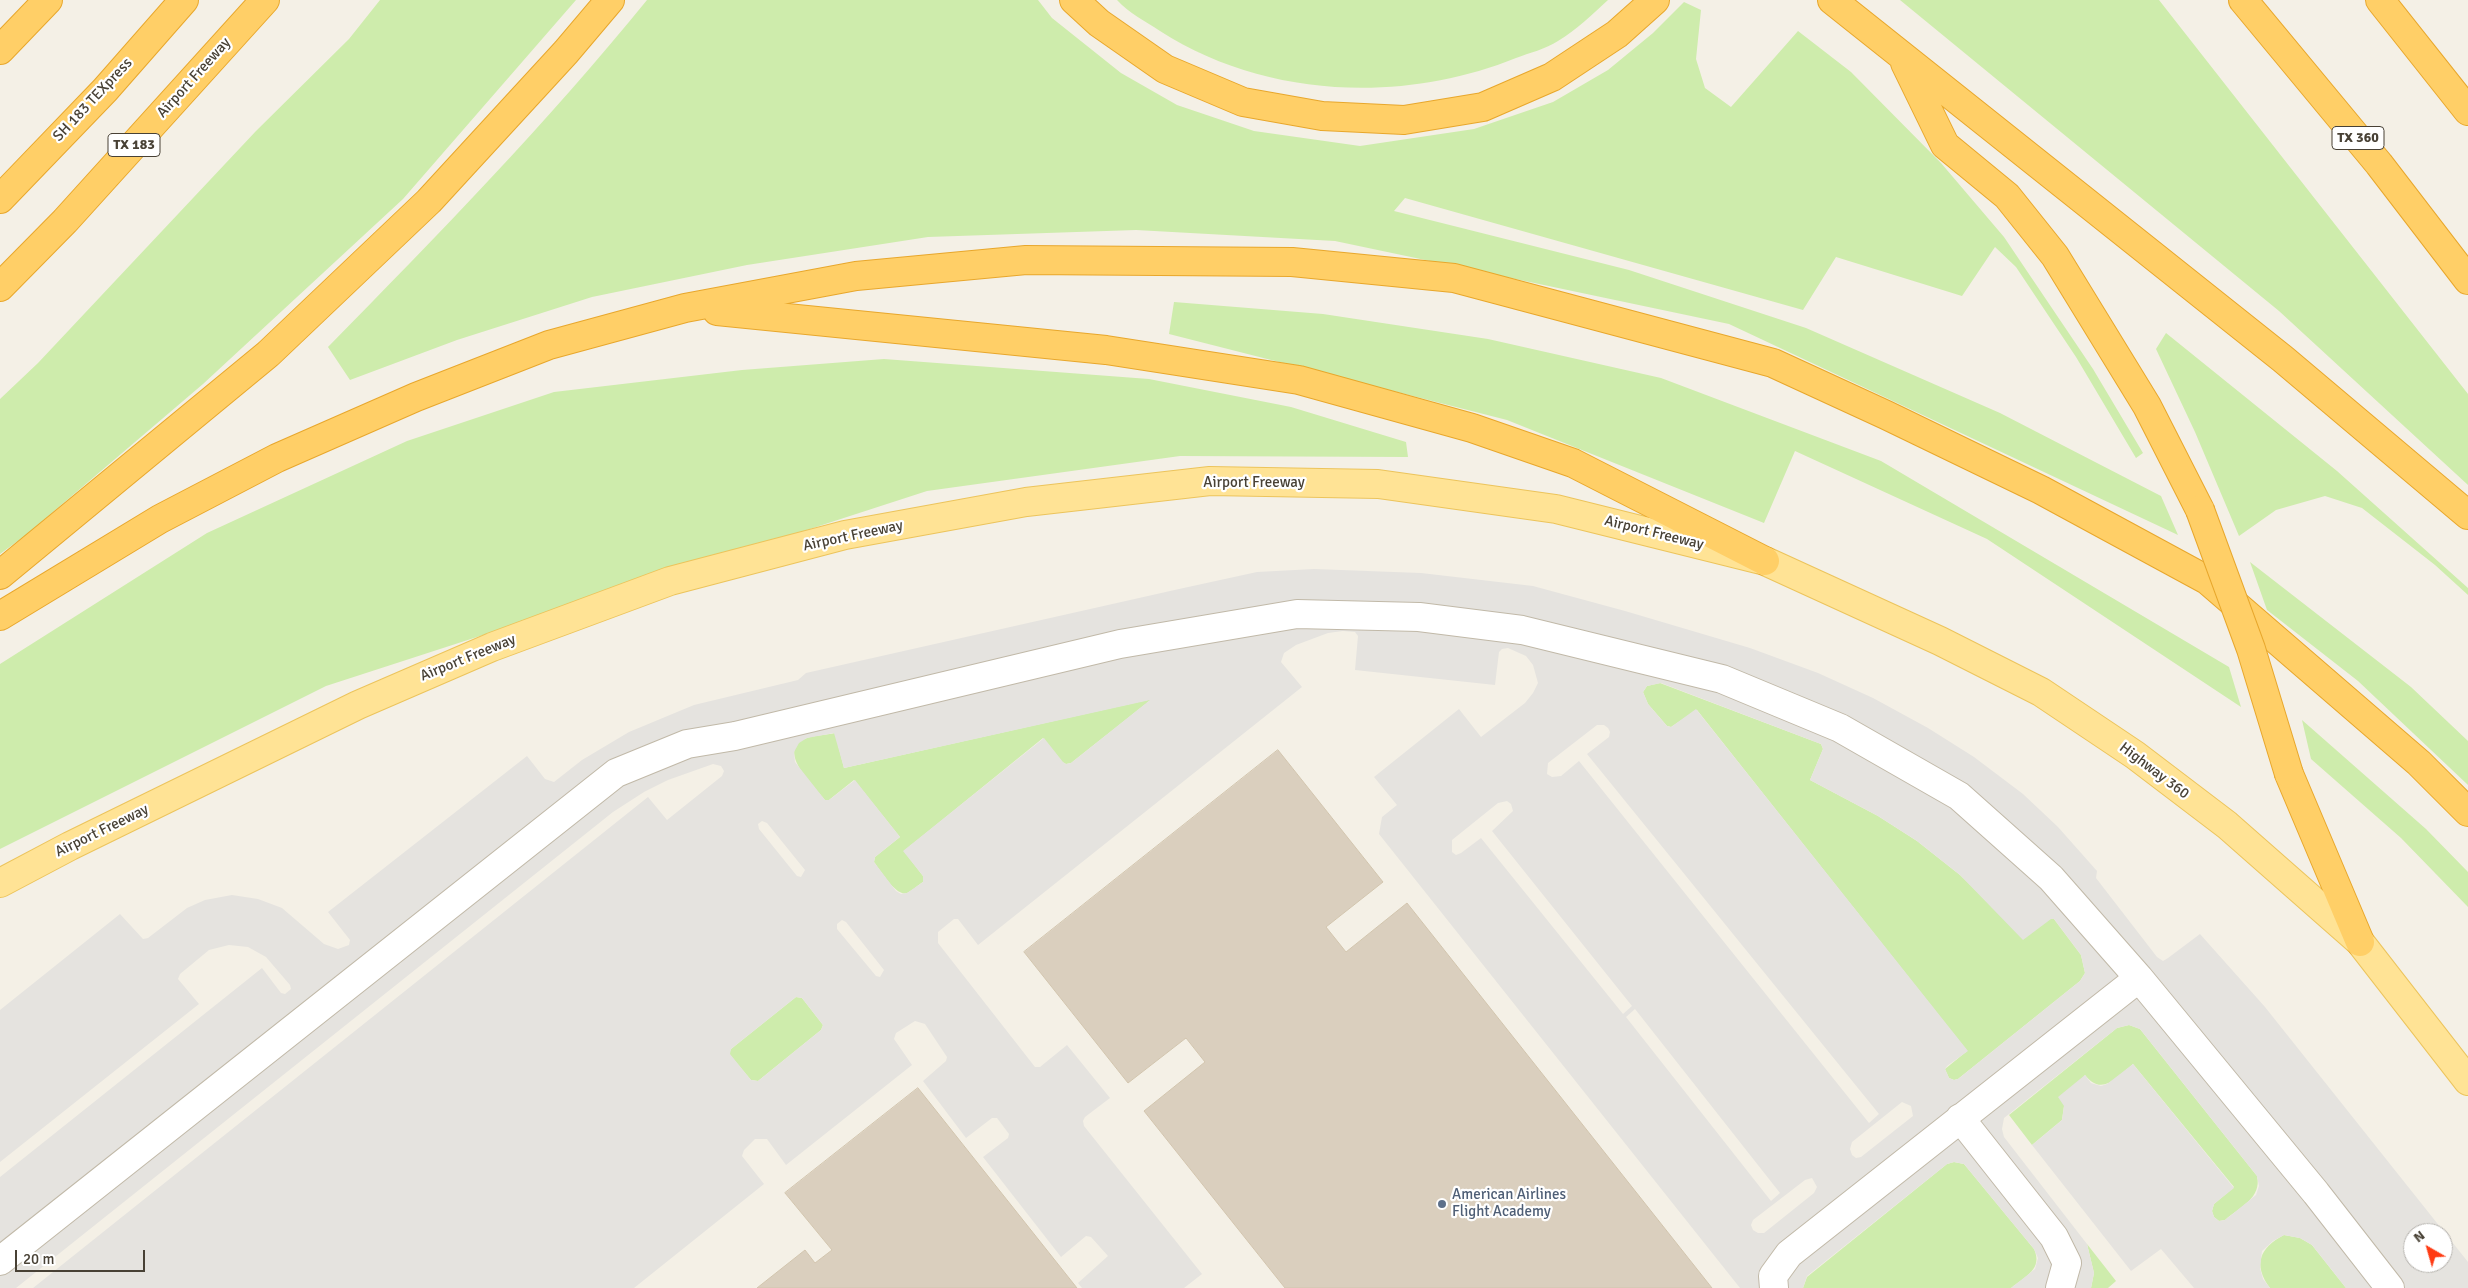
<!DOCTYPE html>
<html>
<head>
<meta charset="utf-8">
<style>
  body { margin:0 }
  #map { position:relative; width:2468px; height:1288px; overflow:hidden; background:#f4f0e6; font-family:Signika,sans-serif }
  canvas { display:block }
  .north { position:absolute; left:2403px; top:1223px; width:50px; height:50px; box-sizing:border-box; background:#fff; border:1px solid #b6b3ae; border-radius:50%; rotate:322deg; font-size:14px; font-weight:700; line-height:20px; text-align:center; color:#484135 }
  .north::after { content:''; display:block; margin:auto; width:18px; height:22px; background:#ff3b13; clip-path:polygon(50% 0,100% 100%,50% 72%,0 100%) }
  .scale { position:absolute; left:15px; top:1250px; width:130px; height:22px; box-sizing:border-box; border:2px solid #484135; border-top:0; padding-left:6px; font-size:15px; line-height:18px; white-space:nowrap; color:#484135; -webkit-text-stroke:4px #fff; paint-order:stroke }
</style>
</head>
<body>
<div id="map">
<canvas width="2468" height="1288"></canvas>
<div class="north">N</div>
<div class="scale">20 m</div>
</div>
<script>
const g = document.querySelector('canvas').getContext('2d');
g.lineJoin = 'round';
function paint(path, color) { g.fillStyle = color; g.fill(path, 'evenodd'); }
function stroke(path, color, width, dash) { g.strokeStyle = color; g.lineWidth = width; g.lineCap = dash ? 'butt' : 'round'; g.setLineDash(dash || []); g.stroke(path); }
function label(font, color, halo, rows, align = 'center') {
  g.font = font + ' Signika,sans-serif'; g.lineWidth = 4.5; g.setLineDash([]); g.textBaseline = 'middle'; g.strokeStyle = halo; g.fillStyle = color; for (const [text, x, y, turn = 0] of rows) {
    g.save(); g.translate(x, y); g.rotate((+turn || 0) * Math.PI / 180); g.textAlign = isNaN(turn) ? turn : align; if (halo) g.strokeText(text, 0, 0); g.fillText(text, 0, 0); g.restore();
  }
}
paint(new Path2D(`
  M380,0H576L403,199L203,384L26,535L0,554V399L38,363L256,131L349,39Z
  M647,0H1038L1052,18L1121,73L1177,105L1254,131L1360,146L1474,129L1553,102L1608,70L1653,33L1684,2L1701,10L1696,59L1705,88L1731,107L1798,31L1851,72L1941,163L2004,237L2093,369L2143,453L2136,458L2076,357L2016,267L1995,247L1962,296L1836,257L1803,310L1405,198L1394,211L1629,270L1806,328L2000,413L2161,496L2178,535L1729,324L1335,241L1136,230L928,237L747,265L592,297L457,340L350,380L328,347C438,235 548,122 647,0Z
  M1117,0H1608C1593,14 1576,30 1558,41C1546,49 1529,53 1516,58C1402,104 1264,98 1160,31C1145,21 1129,13 1117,0Z
  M1900,0H2159L2468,394V485L2279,311Z
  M1174,302L1323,314L1488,339L1661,378L1881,461L2229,667L2241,707L1987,539L1795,451L1764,523L1507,420L1169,334Z
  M2166,333L2337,471L2468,588V595L2435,565L2362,508L2325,496L2276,510L2239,536L2195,432L2156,349Z
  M884,359L1149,379L1291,407L1406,442L1408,457L1180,456L927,491L326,686L0,849V664L207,533L407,441L554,392L742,370Z
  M2250,562L2411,687L2468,741V785L2358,681L2267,610Z
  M1660,683L1821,744L1823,749L1810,780L1878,816L1917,841L1960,875L1989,903L2054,919L2081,955L2085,973L2080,981L1958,1079L1954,1080L1949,1078L1945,1069L1967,1051L1697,710L1671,727L1667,726L1648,704L1643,692L1647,686Z
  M1152,699L1071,763L1066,764L1062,762L1043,738L904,851L923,876V882C918,885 912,891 907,893C896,897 880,870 874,862L875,857L900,837L854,780L829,800H825C814,786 774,749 807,738C816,735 826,735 835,733L844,768Z
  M2302,720L2426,829L2468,872V907L2401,838L2311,759Z
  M796,997L802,998L823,1025L821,1030L758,1081L751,1080L729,1054L731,1049Z
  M2129,1025L2140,1029L2257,1176C2262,1198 2240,1207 2225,1220L2219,1221L2214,1217L2212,1211L2214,1204L2234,1187L2133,1064C2117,1077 2102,1097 2085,1075L2064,1106L2062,1120L2032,1145L2009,1115L2117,1028Z
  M1954,1162L1964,1164L2034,1249C2043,1269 2026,1276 2011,1288H1803L1807,1277L1947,1164Z
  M2284,1235L2300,1238L2312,1245L2346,1288H2270C2253,1265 2259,1248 2284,1235Z
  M2087,1244L2116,1281L2108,1288H2091L2094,1273Z`), '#ceecac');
paint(new Path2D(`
  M1314,569L1421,573L1533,586L1625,611L1750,648L1818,673L1873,698L1928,728L1974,757L2023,794L2058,827L2097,871L2096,878L2157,957L2163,961L2168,958L2200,934L2265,1007L2468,1262V1288H2346L2312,1245L2300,1238L2284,1235L2273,1241L2262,1251L2260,1268L2263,1279L2270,1288H2194L2161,1249L2131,1271L2032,1145L2062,1120L2064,1106L2058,1097L2085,1075L2091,1083L2101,1086L2107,1084L2133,1064L2234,1188L2214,1204L2212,1211L2214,1217L2219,1221L2225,1220L2256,1195L2259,1186L2257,1176L2140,1029L2129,1025L2117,1028L2004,1118L2002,1129L2004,1137L2087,1244L2094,1273L2091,1288H2011L2035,1269L2038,1258L2034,1249L1964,1164L1954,1162L1947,1164L1807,1276L1803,1288H1740L1379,834L1382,817L1397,805L1374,777L1459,709L1481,737L1525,703L1533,693L1538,683L1533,665L1526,656L1508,648L1502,649L1499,652L1495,685L1355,670L1358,636L1355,632L1343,631L1328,633L1296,645L1284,653L1281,662L1302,687L978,945L958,919H954L938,932V943L1035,1067H1040L1067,1045L1110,1098L1085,1117L1083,1121L1084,1126L1202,1274L1184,1288H1082L1078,1283L1108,1256L1091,1237L1086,1236L1061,1257L983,1157L1008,1138L1009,1134L997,1118H992L966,1138L923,1081L946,1061L947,1057L925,1024L915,1021L896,1033L894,1039L912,1065L786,1165L767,1139H755L744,1150L742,1156L764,1184L634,1288H33L648,797L667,820L722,776L724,771L721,766L713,764L668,780L644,792L613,812L16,1288H0V1177L262,968L281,993L285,994L291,989L290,985L266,957L248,947L229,945L209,950L180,974L178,979L199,1004L0,1162V1010L120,914L143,939L148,938L187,908L205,900L232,895L258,899L282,908L324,944L338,949L349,945L350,940L328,912L527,756L545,779L554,782L582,760L629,732L694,705L798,680L806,673L1179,589L1257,572ZM1661,683L1821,744L1823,749L1810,780L1878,816L1917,841L1960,875L2023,940L2051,919H2054L2081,955L2085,973L2080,981L1958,1079L1954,1080L1949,1078L1945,1069L1947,1066L1968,1051L1696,709L1671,727L1667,726L1648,704L1643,692L1647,686ZM1150,700L1071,763L1066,764L1063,762L1044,738L903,851L923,876V882L907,893L901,894L896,891L874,862L875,857L900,837L855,780L829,800H825L795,762L794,752L799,743L807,738L834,733L844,768ZM1597,725H1604L1608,728L1610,732L1609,737L1587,754L1879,1114L1869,1123L1579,761L1561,776L1552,777L1547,774L1548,763ZM1507,801L1511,804L1513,811L1492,831L1632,1006L1623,1014L1481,838L1461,853L1456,855L1452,852V840L1498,803ZM762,821L767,823L805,870L801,877L797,876L759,829L758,824ZM842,920L846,922L884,970L880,977L876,976L837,929V924ZM796,997L802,998L823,1025L821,1030L758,1081L751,1080L730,1054L731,1049ZM1635,1009L1780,1193L1771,1201L1626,1017ZM1902,1102L1911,1106L1913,1116L1861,1157L1856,1158L1852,1155L1850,1149L1852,1142ZM1812,1178L1817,1187L1814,1193L1764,1233H1758L1753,1230L1751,1225L1753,1220L1805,1180ZM2413,1233H2443V1263H2413Z`), '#e5e3df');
const building = new Path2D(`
  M1278,750L1383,882L1326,927L1346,952L1407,903L1712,1288H1285L1144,1111L1205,1062L1186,1038L1128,1083L1024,952Z
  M918,1088L1077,1288H757L805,1250L815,1263L832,1250L785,1193Z`);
paint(building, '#dacfbe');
stroke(building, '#d2c5ae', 1);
const minor = new Path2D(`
  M1960,1118L2054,1237L2067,1263L2060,1288
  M0,1261L616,773L687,744L735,736L1120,644L1297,614L1419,617L1522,630L1722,679L1840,728L1959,796L2051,878L2139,978L2316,1193L2390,1288
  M1774,1288L1773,1276L1789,1254L2139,978`);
const major = new Path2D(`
  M0,883L70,846L358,705L492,647L670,581L845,535L1026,502L1210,481L1378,484L1556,509L1765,561L1940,641L2041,692L2135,755L2227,825L2360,942L2468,1081`);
const highway = new Path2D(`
  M1074,0L1099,23L1165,69L1243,102L1322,116L1404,120L1483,107L1552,77L1617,34L1655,0
  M1832,0L2283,359L2468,515
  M2243,0L2379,164L2468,280
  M2380,0L2468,111
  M0,50L48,0
  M1905,63L1945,145L2007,196L2055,256L2147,406L2200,510
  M0,199L105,90L184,0
  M0,287L65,221L265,0
  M717,311L1106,350L1299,380L1472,428L1573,463L1765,561
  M0,575L268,354L429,201L566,52L610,0
  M0,616L160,519L277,458L416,397L549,345L685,308L856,276L1026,260L1292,262L1454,278L1773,363L1886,415L2041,490L2207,580L2419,763L2468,812
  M2289,774L2360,942`);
stroke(minor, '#c1b9a8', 30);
stroke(major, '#ecc45c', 30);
stroke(highway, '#e8a72c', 30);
stroke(minor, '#fff', 28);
stroke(major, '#ffe395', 28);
stroke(highway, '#ffcf67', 28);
const highwayBridge = new Path2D(`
  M2200,510L2251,649L2289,774`);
stroke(highwayBridge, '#e8a72c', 30, []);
stroke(highwayBridge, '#ffcf67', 28);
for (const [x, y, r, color] of [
  [1442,1204,5,"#5c6f8a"]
]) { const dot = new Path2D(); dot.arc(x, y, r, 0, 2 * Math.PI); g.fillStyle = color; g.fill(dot); stroke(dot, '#fff', 2); }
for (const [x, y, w] of [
  [2358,138,52],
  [134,145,52]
]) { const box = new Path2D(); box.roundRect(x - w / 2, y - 11.5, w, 23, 4); g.fillStyle = '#fff'; g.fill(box); stroke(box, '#484135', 1); }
label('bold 14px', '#484135', null, [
  ["TX 360",2358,138],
  ["TX 183",134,145]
]);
label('15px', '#484135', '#fff', [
  ["Airport Freeway",194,78,-48],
  ["SH 183 TEXpress",93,100,-47],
  ["Airport Freeway",1254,483],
  ["Airport Freeway",1654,533,14],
  ["Airport Freeway",853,536,-12],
  ["Airport Freeway",468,658,-22],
  ["Highway 360",2154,771,37],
  ["Airport Freeway",102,831,-26]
]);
label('15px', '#4e5e75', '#fff', [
  ["American Airlines",1452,1195],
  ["Flight Academy",1452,1212]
], 'left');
</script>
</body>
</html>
